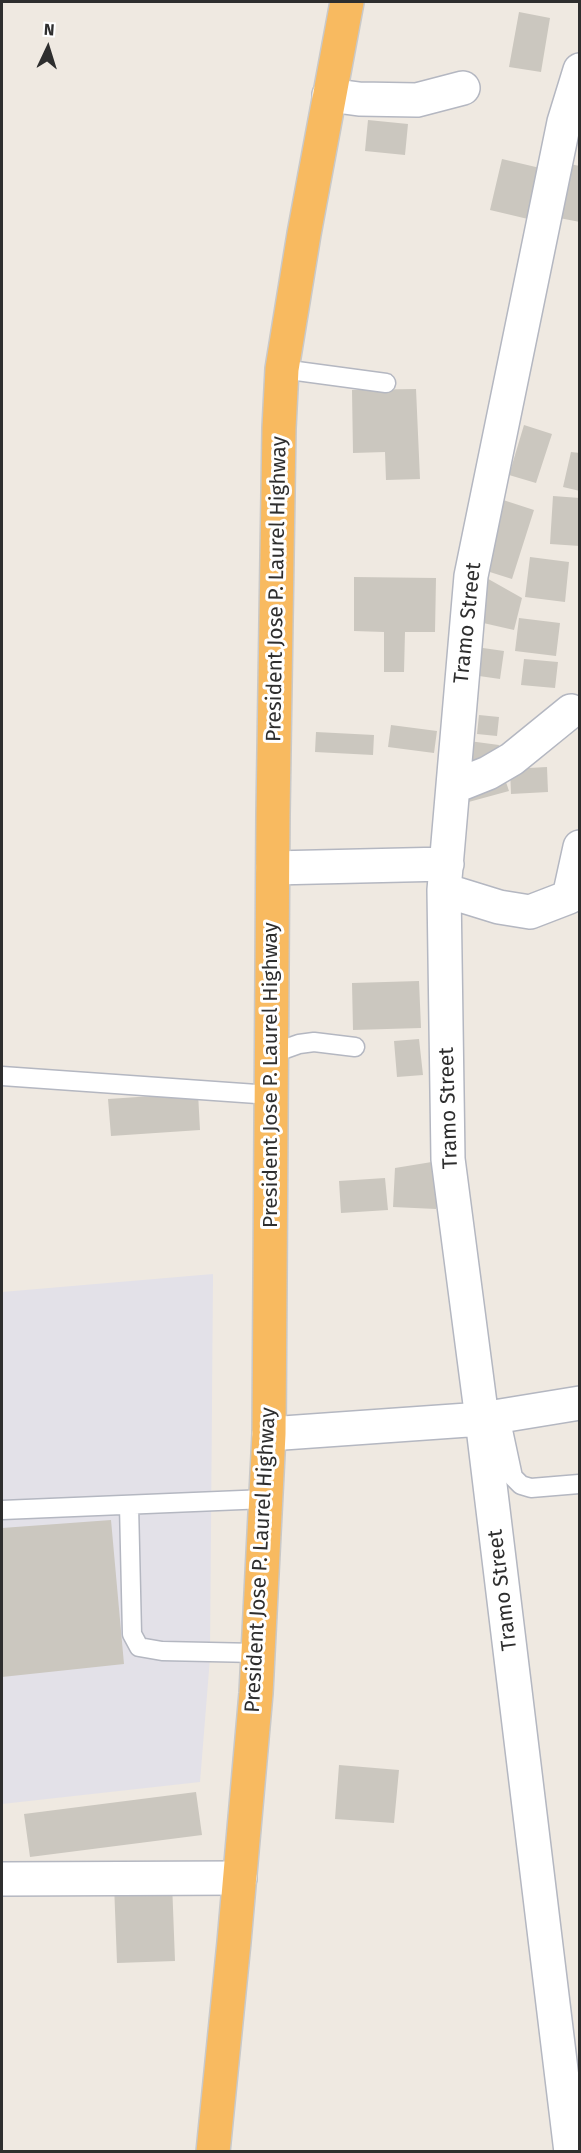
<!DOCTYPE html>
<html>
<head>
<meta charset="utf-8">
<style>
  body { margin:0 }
  #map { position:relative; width:581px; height:2153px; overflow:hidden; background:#efe9e1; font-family:"Fira Sans",sans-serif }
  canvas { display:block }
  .frame { position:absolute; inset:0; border:3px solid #2e2e2e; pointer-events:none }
  .north { position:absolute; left:18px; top:18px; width:60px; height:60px; -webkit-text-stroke:4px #fff; paint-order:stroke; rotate:4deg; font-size:16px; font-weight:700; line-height:24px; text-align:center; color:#2e2e2e }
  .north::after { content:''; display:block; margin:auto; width:21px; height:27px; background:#2e2e2e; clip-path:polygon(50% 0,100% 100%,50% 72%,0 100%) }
</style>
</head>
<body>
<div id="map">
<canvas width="581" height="2153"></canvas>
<div class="frame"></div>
<div class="north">N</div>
</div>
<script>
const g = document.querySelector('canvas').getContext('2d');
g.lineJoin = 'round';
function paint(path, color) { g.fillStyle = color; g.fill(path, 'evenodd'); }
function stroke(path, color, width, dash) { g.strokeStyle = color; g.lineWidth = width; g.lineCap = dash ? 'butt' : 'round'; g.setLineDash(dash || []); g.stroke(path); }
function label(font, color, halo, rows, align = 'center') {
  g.font = font + ' "Fira Sans",sans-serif'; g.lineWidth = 6; g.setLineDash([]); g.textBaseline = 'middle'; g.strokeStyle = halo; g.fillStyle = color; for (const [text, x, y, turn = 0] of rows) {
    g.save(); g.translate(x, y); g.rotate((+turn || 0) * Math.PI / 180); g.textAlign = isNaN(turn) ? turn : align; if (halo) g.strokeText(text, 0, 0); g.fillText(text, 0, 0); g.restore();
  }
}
paint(new Path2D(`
  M213,1274L210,1658L200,1782L2,1804V1292Z`), '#e3e1e8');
paint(new Path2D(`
  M519,12L550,18L541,72L509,67Z
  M368,120L408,124L405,155L365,151Z
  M502,159L540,168L528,219L490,210Z
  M564,163L580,166V222L554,217Z
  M416,389L420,479L386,480L385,452L353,453L352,390Z
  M524,425L552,434L536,483L509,475Z
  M571,452L580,453V491L563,487Z
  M553,496L580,498V546L550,544Z
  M497,498L534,510L512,579L474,567Z
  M530,557L569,562L565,602L525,597Z
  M483,576L522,598L514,630L470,620Z
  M354,577L436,578L435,632H405L404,672H384V632L354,631Z
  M519,618L560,623L556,656L515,651Z
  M469,646L504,651L500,679L465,674Z
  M524,659L558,662L555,688L521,685Z
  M479,715L499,717L497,736L477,734Z
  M391,725L437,731L434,753L388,747Z
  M316,732L374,735L373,755L315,752Z
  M469,741L499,745L496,767L466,763Z
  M547,767L548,792L511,794L510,769Z
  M504,776L509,791L465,803L461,788Z
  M419,981L421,1028L353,1030L352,983Z
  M419,1039L423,1075L397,1077L394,1041Z
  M198,1093L200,1130L111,1136L108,1099Z
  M444,1160L436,1209L393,1207L395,1168Z
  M385,1178L388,1210L341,1213L339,1181Z
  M111,1520L124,1664L2,1677V1528Z
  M339,1765L399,1770L394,1823L335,1819Z
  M196,1792L202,1835L30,1857L24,1814Z
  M172,1882L175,1961L117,1963L114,1884Z`), '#cbc7bf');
const service = new Path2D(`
  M282,369L386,383
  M271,1054L299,1044L314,1042L355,1047
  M2,1076L271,1095
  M500,1416L513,1477L521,1485L531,1488L579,1484
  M129,1505L132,1634L139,1647L162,1651L257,1653
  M2,1510L266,1499`);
const minor = new Path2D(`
  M329,95L359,99L417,100L463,88
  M453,787L488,773L512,759L571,711
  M273,868L447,864
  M444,890L499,907L530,912L569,897L580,847
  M269,1434L482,1419L580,1403
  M2,1879L240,1878
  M571,2152L482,1419L448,1159L444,890L471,576L564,122L580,70`);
const trunk = new Path2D(`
  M213,2152L234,1942L256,1693L269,1434L273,814L279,428L282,369L304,234L347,2`);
stroke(service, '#b4b7c1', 21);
stroke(minor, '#b4b7c1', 36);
stroke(trunk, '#c9c9c9', 36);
stroke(service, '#fff', 18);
stroke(minor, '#fff', 33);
stroke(trunk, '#f8ba60', 33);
label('21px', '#2e2e2e', '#fff', [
  ["President Jose P. Laurel Highway",277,589,-89],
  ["Tramo Street",468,623,-84],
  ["President Jose P. Laurel Highway",271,1075,-90],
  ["Tramo Street",449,1108,-92],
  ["President Jose P. Laurel Highway",261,1560,-87],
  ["Tramo Street",503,1590,-97]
]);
</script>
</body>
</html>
